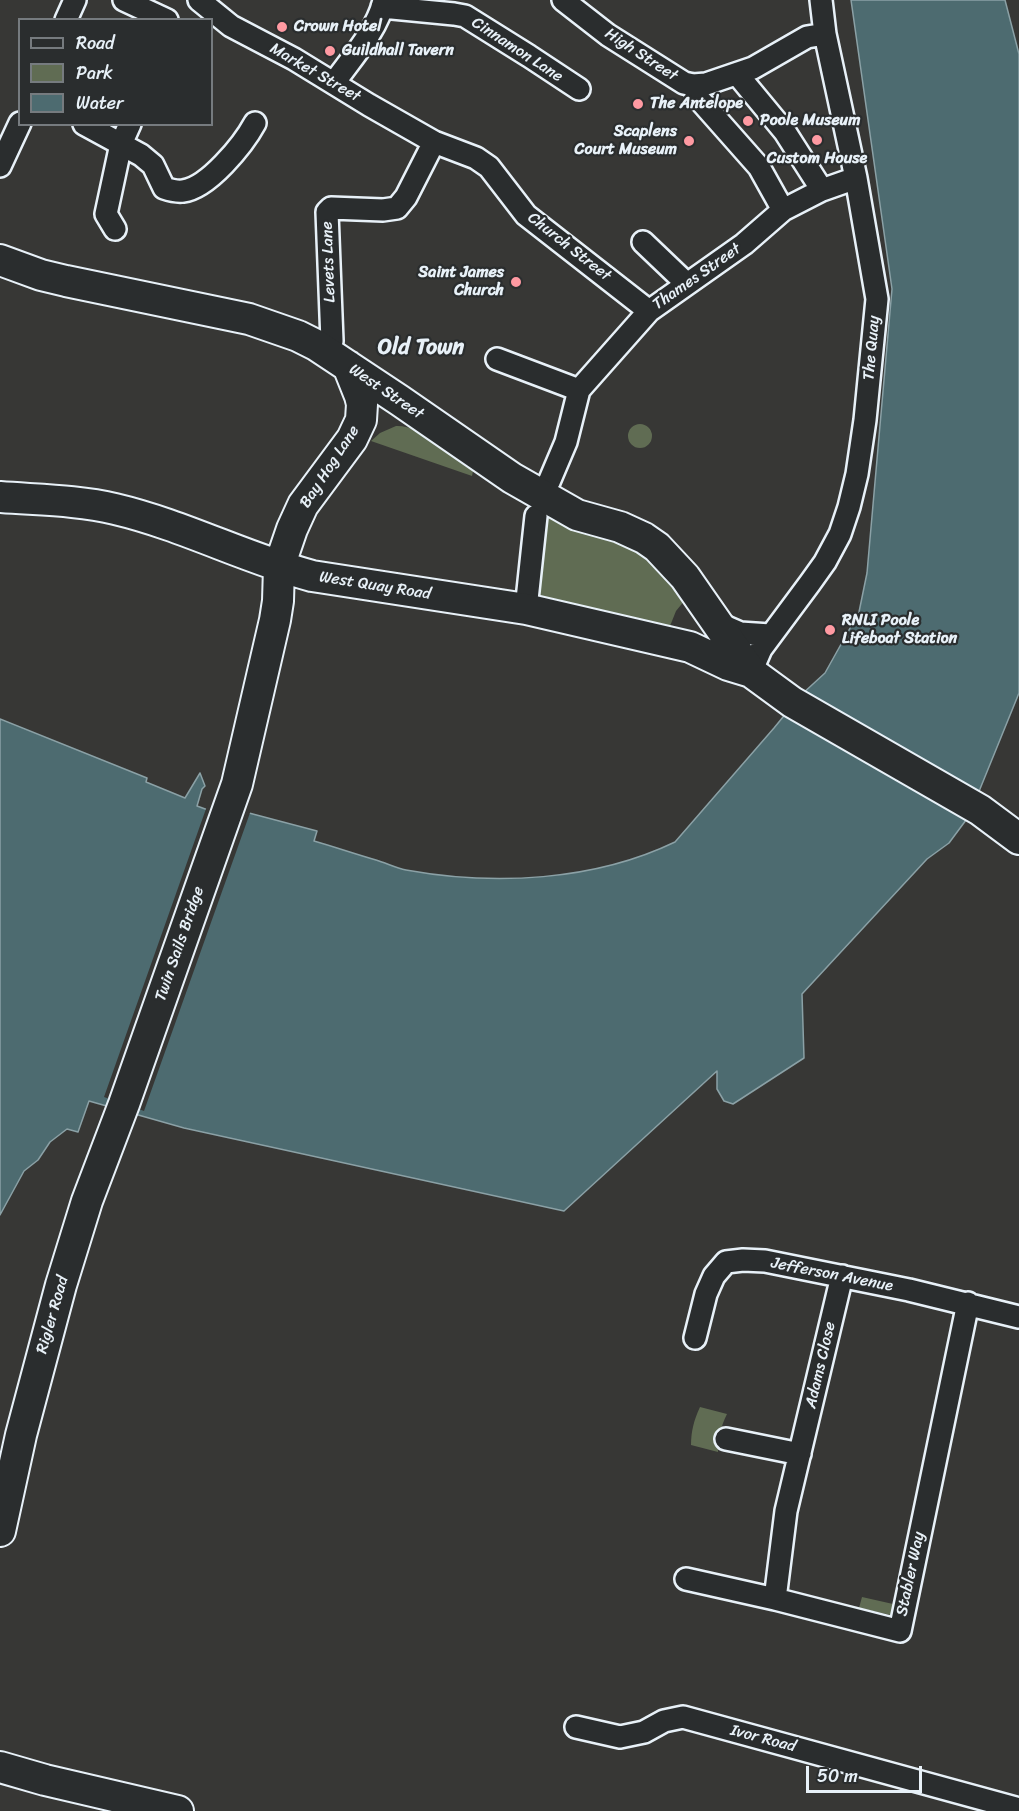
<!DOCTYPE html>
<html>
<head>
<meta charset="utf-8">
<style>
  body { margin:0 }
  #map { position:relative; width:1019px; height:1811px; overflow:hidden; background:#373735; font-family:Sriracha,sans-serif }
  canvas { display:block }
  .legend { position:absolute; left:18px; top:18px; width:195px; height:108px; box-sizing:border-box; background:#2a2d2e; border:2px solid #767b7f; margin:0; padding:8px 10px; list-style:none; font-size:18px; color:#e8f1f8 }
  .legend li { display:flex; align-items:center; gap:12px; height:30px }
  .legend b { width:30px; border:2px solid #767b7f }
  .scale { position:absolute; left:806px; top:1766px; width:116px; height:27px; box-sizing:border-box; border:3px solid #e8f1f8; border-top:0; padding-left:8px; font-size:18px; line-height:21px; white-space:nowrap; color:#e8f1f8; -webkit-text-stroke:4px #2a2d2e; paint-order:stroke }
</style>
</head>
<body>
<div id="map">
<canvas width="1019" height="1811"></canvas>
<ul class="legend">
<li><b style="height:8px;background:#2a2d2e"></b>Road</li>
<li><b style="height:16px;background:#606c53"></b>Park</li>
<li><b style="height:16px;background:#4d6b70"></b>Water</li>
</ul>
<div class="scale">50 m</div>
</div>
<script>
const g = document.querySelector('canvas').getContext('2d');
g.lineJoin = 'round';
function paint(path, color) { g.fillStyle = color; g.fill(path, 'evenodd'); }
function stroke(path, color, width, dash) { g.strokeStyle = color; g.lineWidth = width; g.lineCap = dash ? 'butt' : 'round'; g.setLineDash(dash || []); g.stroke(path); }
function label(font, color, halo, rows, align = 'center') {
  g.font = font + ' Sriracha,sans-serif'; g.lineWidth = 4.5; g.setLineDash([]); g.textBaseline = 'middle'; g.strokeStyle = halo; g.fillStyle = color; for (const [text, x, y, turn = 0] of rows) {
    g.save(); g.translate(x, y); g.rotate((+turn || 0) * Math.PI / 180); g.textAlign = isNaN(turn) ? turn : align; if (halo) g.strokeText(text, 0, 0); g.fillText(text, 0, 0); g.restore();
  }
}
paint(new Path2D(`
  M628 436a12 12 0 1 1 24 0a12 12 0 1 1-24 0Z
  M396,426C421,425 452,452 474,466L472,476L371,441L380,433Z
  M549,512L646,551L685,600L676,611L670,626L547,599L535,594L544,519Z
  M700,1407L727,1414C721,1426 718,1438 718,1452L691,1445C691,1431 694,1420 700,1407Z
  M862,1597L893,1604L891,1615L859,1608Z`), '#606c53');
const water = new Path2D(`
  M851,0H1005L1019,54V693L969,816L949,843L927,859L802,994L804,1058L733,1104L724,1101L717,1089V1071L564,1211L184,1128L89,1101L78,1132L67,1129L50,1142L38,1160L24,1171L0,1215V719L147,778L146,782L185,798L200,773L205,786L202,789L197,806L241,822L249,813L317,831L314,841C335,847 355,854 376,860C386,863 396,868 406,870C494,886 594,881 675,842L774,728L801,695L825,673L859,612L867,573L892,289Z`);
paint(water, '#4d6b70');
stroke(water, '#8ba1a6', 1.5);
paint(new Path2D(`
  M207,806L240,818L248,810H251L144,1111L104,1097Z`), '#373735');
const minor = new Path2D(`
  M124,0L167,20
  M199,0L231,26L294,59L369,105L434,142L476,158L489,167L526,215L649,311
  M563,0L608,35L684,83L693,85L706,84L753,68L807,37L825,34
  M382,7L454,14L465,16L529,56L579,89
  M66,20L75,0
  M737,74L785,132L822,190
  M334,83C351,59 378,29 384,0
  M693,85L698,98L759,167L783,210
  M84,124L141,155L153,165L164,188C170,190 176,192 183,191C208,188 243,145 255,123
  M0,166L20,123
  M115,229L106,214L121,144L130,124
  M643,242L687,284
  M328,353L332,341L327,212L331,208L383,210L397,208L406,197L434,142
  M497,359L579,390
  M549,482L566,442L579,390L649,311L744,244L783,210L822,190L856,178
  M526,609L536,516
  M717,623L740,633L770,635
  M751,672L761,649L810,583L825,562L840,534L849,507L857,474L865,420L877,299L856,178L825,34L821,0
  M695,1338L706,1294L714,1276L726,1262L743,1260L765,1261L909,1290L1019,1317
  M726,1439L800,1454
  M686,1579L775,1599L900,1631L968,1303
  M775,1599L786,1511L842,1276
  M576,1727L620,1737L644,1732L664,1721L683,1717L1019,1809`);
const highway = new Path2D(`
  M0,260L41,275L66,281L249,319L298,336L316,345L399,400L512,478L577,515L620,527L644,538L657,547L685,577L751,672L792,702L980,810L1019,839
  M0,497C38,500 78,500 115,509C183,525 245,558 312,576L526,609L690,647L728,665L751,672
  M0,1531L21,1435L61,1285L87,1201L124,1104L237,784L275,620L278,601L279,567L292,529L303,505L352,439L361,420L362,404L360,396L348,366
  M0,1767L45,1780L178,1811`);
stroke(minor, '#e8f1f8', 26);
stroke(highway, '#e8f1f8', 34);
stroke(minor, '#2a2d2e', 21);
stroke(highway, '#2a2d2e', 30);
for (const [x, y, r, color] of [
  [282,27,6,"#ff9aa2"],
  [330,51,6,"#ff9aa2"],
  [638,104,6,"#ff9aa2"],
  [748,121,6,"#ff9aa2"],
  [817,140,6,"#ff9aa2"],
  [689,141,6,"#ff9aa2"],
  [516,282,6,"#ff9aa2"],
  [830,630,6,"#ff9aa2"]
]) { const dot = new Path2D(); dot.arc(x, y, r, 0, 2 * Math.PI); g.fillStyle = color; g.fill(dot); stroke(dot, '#2a2d2e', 2); }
label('bold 16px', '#e8f1f8', '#2a2d2e', [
  ["Crown Hotel",294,27],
  ["Guildhall Tavern",342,51],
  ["The Antelope",650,104],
  ["Poole Museum",760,121],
  ["Scaplens",677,132,"right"],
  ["Court Museum",677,150,"right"],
  ["Custom House",817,159,"center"],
  ["Saint James",504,273,"right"],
  ["Church",504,291,"right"],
  ["RNLI Poole",842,621],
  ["Lifeboat Station",842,639]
], 'left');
label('16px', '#e8f1f8', '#2a2d2e', [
  ["Cinnamon Lane",517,50,33],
  ["High Street",641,55,33],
  ["Market Street",315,73,30],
  ["Church Street",569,247,38],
  ["Levets Lane",329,262,-92],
  ["Thames Street",697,277,-35],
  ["The Quay",872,348,-85],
  ["West Street",386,392,34],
  ["Bay Hog Lane",330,467,-57],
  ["West Quay Road",375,586,9],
  ["Twin Sails Bridge",180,944,-71],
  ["Jefferson Avenue",832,1275,11],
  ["Rigler Road",53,1315,-74],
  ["Adams Close",821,1365,-77],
  ["Stabler Way",911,1574,-78],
  ["Ivor Road",763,1739,15]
]);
label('bold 22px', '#e8f1f8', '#2a2d2e', [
  ["Old Town",421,348]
]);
</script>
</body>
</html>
